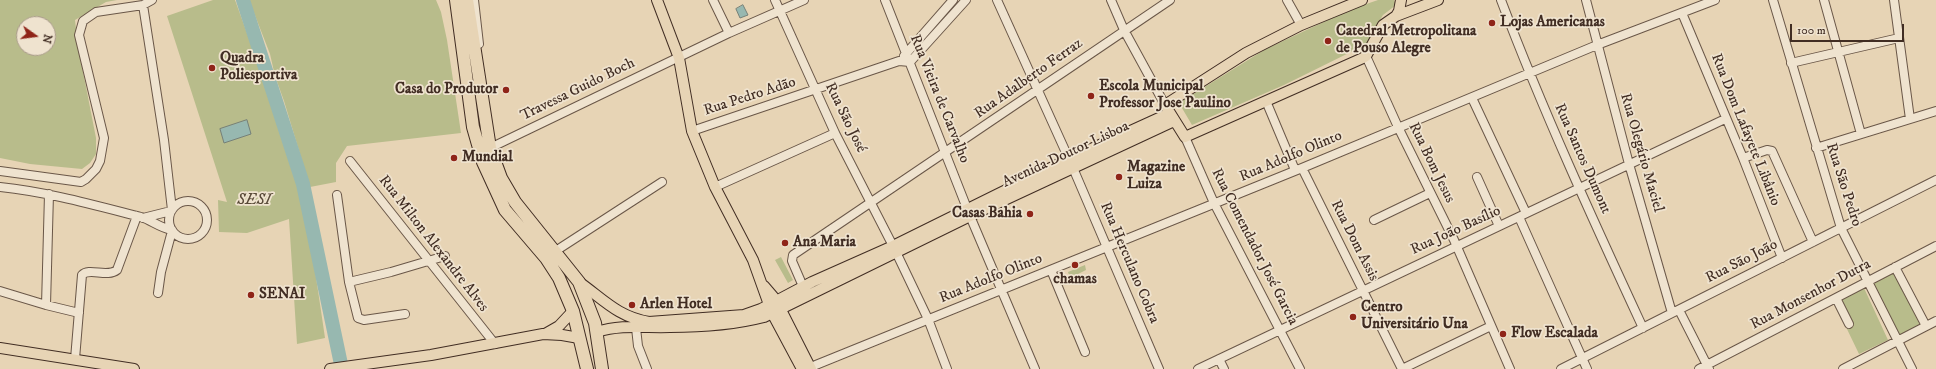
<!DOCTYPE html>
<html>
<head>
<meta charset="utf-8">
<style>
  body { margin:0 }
  #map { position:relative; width:1936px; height:369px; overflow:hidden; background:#e7d4b5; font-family:"IM FELL DW Pica",serif }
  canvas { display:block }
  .north { position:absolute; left:16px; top:16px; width:40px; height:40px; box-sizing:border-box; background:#efe3cf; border:1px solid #a99a8a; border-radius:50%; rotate:104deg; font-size:11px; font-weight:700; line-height:16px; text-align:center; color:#412d23 }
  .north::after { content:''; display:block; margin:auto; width:14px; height:18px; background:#8f2418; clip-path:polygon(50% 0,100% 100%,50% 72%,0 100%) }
  .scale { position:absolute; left:1790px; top:24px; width:114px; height:18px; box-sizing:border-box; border:2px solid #412d23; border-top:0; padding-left:5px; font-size:12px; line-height:14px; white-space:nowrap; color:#412d23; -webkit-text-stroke:3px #efe3cf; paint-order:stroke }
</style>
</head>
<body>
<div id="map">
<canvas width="1936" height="369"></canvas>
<div class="north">N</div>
<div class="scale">100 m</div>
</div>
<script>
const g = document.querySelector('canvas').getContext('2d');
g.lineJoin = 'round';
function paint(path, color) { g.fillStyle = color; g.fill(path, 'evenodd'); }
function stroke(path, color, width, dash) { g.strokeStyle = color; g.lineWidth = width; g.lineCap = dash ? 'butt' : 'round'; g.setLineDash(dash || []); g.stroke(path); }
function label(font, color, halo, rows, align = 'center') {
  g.font = font + ' "IM FELL DW Pica",serif'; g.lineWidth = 3.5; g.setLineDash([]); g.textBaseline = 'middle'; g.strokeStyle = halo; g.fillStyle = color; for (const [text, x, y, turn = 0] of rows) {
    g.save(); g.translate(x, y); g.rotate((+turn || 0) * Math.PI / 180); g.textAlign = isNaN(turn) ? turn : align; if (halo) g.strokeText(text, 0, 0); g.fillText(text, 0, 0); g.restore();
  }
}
paint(new Path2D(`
  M0,0H117L106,2L75,20L78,46L96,138V154L90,163L82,169L30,164L0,158ZM24,24H48V48H24Z
  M213,0H235C256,59 280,117 296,178C310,231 317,284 325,338L297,344L289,219L247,233L219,232L218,200L227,202L167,16Z
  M249,0H436L441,12L447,40L461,133L347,146L336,163V182L310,187L284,101L275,76L270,54Z
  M1378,0H1394L1396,5L1383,15L1373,31L1367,44L1284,85L1192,125L1179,103L1264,50L1349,10Z
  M781,257L793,280L788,283L775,260Z
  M1085,265L1086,270L1070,278L1068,272Z
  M1894,271L1920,325L1898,336L1871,282Z
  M1864,288L1888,340L1859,354L1846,327L1853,324L1841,299Z`), '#b8bc8b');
const water = new Path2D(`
  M743,5L748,15L740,18L736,9Z
  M247,120L251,134L224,143L220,129Z`);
paint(water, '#97b8b0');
stroke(water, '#758078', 1);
stroke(new Path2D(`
  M243,0L303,184L342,369`), '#97b8b0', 14);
const minor = new Path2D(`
  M474,0L479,44
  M713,0L729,33
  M775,0L835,133L893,246
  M885,0L970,216L1035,369
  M997,0L1073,168L1159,369
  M1111,0L1124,30L1165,105
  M1287,0L1301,25
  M1501,0C1543,111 1593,220 1643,328
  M1586,0L1629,164L1672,313
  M1773,0L1841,228L1912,369
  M1824,0L1861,134
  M1894,0L1910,119
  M143,5L164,140L172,210
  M1682,13L1743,158L1782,258
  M904,56L953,0
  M1366,56L1398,127L1454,240L1510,369
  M910,62L966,0
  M1791,63L1899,38
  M1472,98L1526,213
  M1266,101L1295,170
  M692,131L899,61L910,62
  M1185,137L1214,203L1300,369
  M490,148L729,33L804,0
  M1816,148L1936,111
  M1743,158L1767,150L1772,151L1813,242
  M350,161L495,344
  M1302,168L1402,369L1491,326
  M0,171L81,182L86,179L96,169L100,161L104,138L79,35L83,21L96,12L143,5L152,0
  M1477,177L1499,226
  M0,187C48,192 94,205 141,217C151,220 160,228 172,230
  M715,187L835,133
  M337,195L349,282L358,318L364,320L405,314
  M169 220a19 19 0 1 1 38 0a19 19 0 1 1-38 0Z
  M1519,217L1587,369
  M143,218L171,211
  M1374,220L1430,193
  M554,252L662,182
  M896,252L928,319L947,369
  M1895,267L1926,326
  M1051,270L1085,352
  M349,282L391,272L445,256
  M0,291L46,305L79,313
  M805,291L792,261L793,255L1170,0
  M158,293L161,272L172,231
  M1836,298L1849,324
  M46,305L49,194
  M1679,310L1709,369
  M636,328L638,346L647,369
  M75,359L82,275C89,267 107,278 117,270L137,216
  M1219,359L1224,369
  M806,369L1302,168L1597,45L1715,0
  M1198,369L1725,119
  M1561,369L1936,180
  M1699,369L1936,246
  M1843,369L1936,321`);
const major = new Path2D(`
  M657,0L679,58L692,131L715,187L753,260L772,313L802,369
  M1362,0L1301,25L1246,53L1165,105L1185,137L1363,58L1366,56L1383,25L1396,16L1438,0
  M1396,16L1399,11L1401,0
  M579,282C603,299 618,317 649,322L744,315L761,309L812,282L893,246L1069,159L1170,113
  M764,286L776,300L811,369
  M597,332C621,324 646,328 670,327C702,327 733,325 764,317L970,216L1174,121
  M545,334L559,326L573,311
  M0,348L134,369
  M330,369L431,355L543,334L562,335L579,338`);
const highway = new Path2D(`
  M456,0L473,127L483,162L505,210L546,258L559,278L573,311L587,369
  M467,0L490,148L501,178L515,202L579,282L595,323L602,369`);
stroke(minor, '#6a5748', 10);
stroke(major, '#412d23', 12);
stroke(highway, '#412d23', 14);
stroke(minor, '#efe3cf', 8);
stroke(major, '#e7d4b5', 10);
stroke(highway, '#e7d4b5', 12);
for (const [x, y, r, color] of [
  [1492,23,4,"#8f2418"],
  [1328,41,4,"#8f2418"],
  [212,68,4,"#8f2418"],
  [506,90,4,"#8f2418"],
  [1091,96,4,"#8f2418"],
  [454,158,4,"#8f2418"],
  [1119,177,4,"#8f2418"],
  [1030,214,4,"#8f2418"],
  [785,243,4,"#8f2418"],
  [1075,265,4,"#8f2418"],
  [251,295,4,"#8f2418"],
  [632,305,4,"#8f2418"],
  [1353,317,4,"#8f2418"],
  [1503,334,4,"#8f2418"]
]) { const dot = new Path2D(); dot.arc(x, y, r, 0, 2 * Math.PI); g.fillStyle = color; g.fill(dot); stroke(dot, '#efe3cf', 1.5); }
label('bold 15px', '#412d23', '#efe3cf', [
  ["Lojas Americanas",1500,23],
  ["Catedral Metropolitana",1336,32],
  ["de Pouso Alegre",1336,49],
  ["Quadra",220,59],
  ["Poliesportiva",220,76],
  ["Escola Municipal",1099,87],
  ["Professor Jose Paulino",1099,104],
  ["Casa do Produtor",498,90,"right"],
  ["Mundial",462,158],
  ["Magazine",1127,168],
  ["Luiza",1127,185],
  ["Casas Bahia",1022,214,"right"],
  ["Ana Maria",793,243],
  ["chamas",1075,280,"center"],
  ["SENAI",259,295],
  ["Arlen Hotel",640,305],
  ["Centro",1361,308],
  ["Universitário Una",1361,325],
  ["Flow Escalada",1511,334]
], 'left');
label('15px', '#412d23', '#efe3cf', [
  ["Rua Adalberto Ferraz",1029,79,-35],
  ["Travessa Guido Boch",578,90,-26],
  ["Rua Pedro Adão",750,97,-18],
  ["Rua Vieira de Carvalho",939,99,68],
  ["Rua São José",845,118,64],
  ["Rua Dom Lafayete Libânio",1745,130,68],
  ["Rua Olegário Maciel",1641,153,74],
  ["Avenida Doutor Lisboa",1066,155,-25],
  ["Rua Adolfo Olinto",1291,157,-23],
  ["Rua Santos Dumont",1582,159,66],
  ["Rua Bom Jesus",1431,163,64],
  ["Rua São Pedro",1843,185,72],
  ["Rua João Basílio",1456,231,-25],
  ["Rua Dom Assis",1354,241,63],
  ["Rua Milton Alexandre Alves",433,244,52],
  ["Rua Comendador José Garcia",1254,247,63],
  ["Rua São João",1742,262,-27],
  ["Rua Herculano Cobra",1129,263,67],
  ["Rua Adolfo Olinto",991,279,-22],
  ["Rua Monsenhor Dutra",1811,295,-28]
]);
label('italic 15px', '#594a38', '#efe3cf', [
  ["SESI",254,201]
]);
</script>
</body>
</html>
